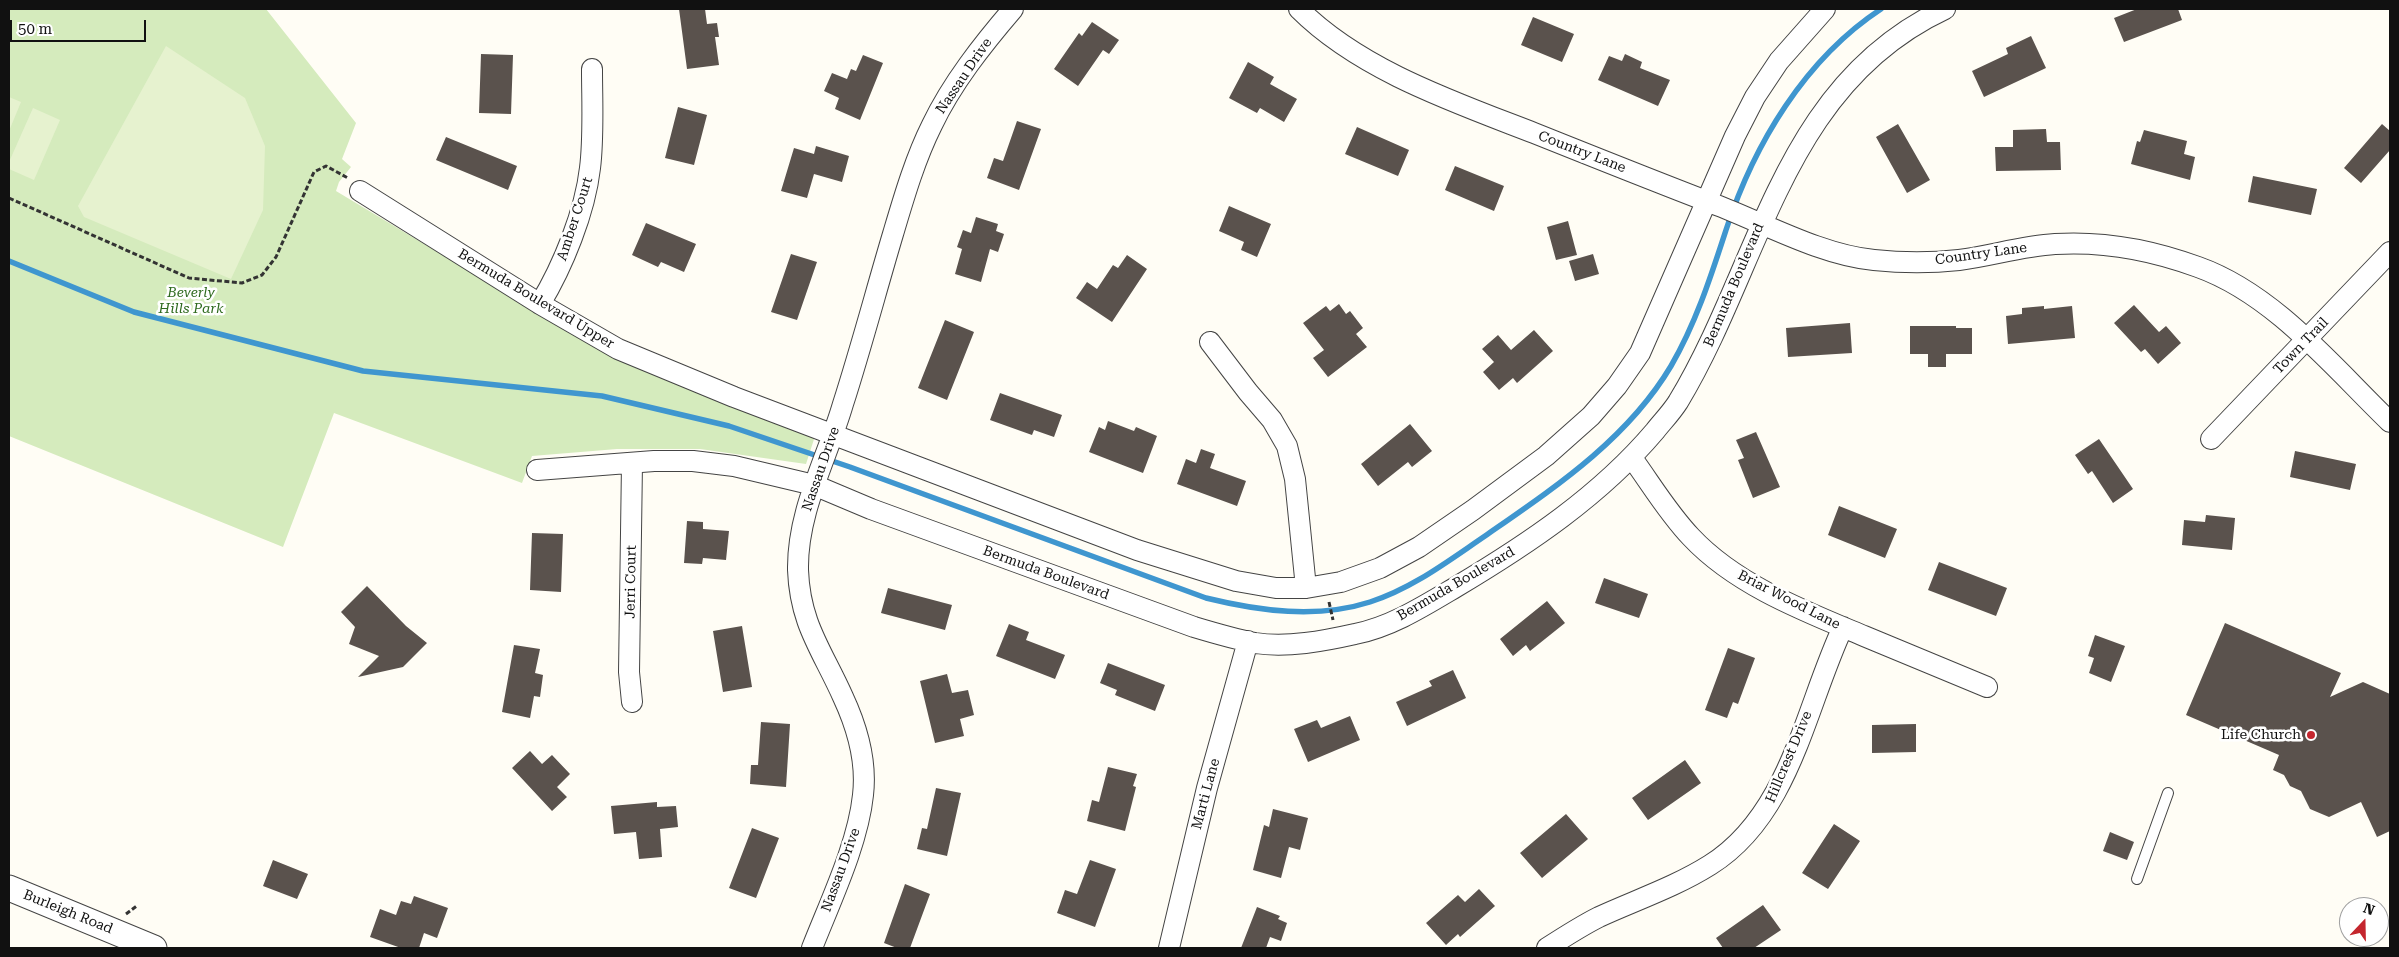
<!DOCTYPE html>
<html>
<head>
<meta charset="utf-8">
<style>
  body { margin:0 }
  #map { position:relative; width:2399px; height:957px; overflow:hidden; background:#fffdf5; font-family:"Roboto Serif",serif }
  canvas { display:block }
  .frame { position:absolute; inset:0; border:10px solid #111; pointer-events:none }
  .north { position:absolute; left:2339px; top:897px; width:50px; height:50px; box-sizing:border-box; background:#fff; border:1px solid #a0a0a0; border-radius:50%; rotate:21deg; font-size:14px; font-weight:700; line-height:20px; text-align:center; color:#111 }
  .north::after { content:''; display:block; margin:auto; width:18px; height:22px; background:#c4262e; clip-path:polygon(50% 0,100% 100%,50% 72%,0 100%) }
  .scale { position:absolute; left:10px; top:20px; width:136px; height:22px; box-sizing:border-box; border:2px solid #111; border-top:0; padding-left:6px; font-size:15px; line-height:18px; white-space:nowrap; color:#111; -webkit-text-stroke:4px #fff; paint-order:stroke }
</style>
</head>
<body>
<div id="map">
<canvas width="2399" height="957"></canvas>
<div class="frame"></div>
<div class="north">N</div>
<div class="scale">50 m</div>
</div>
<script>
const g = document.querySelector('canvas').getContext('2d');
g.lineJoin = 'round';
function paint(path, color) { g.fillStyle = color; g.fill(path, 'evenodd'); }
function stroke(path, color, width, dash) { g.strokeStyle = color; g.lineWidth = width; g.lineCap = dash ? 'butt' : 'round'; g.setLineDash(dash || []); g.stroke(path); }
function label(font, color, halo, rows, align = 'center') {
  g.font = font + ' "Roboto Serif",serif'; g.lineWidth = 5; g.setLineDash([]); g.textBaseline = 'middle'; g.strokeStyle = halo; g.fillStyle = color; for (const [text, x, y, turn = 0] of rows) {
    g.save(); g.translate(x, y); g.rotate((+turn || 0) * Math.PI / 180); g.textAlign = isNaN(turn) ? turn : align; if (halo) g.strokeText(text, 0, 0); g.fillText(text, 0, 0); g.restore();
  }
}
paint(new Path2D(`
  M9,9H266L356,123L342,159L351,167L339,182L336,191L549,319L816,433L806,464L700,449H617L532,456L522,483L334,413L283,547L9,436Z`), '#d5ebbd');
paint(new Path2D(`
  M166,46L245,98L265,146L263,210L231,279L84,217L78,206Z
  M9,97L21,102L9,131Z
  M33,108L60,120L34,180L9,169V162Z`), '#e6f2cf');
stroke(new Path2D(`
  M9,261L134,312L363,371L602,396L729,426L850,467L1206,598C1259,611 1317,619 1370,602C1413,588 1448,561 1485,536C1554,488 1627,440 1671,366C1696,323 1711,276 1726,230C1754,144 1805,59 1881,9`), '#3f96cf', 5.5);
paint(new Path2D(`
  M679,9H705L707,24L717,23L719,37H715L719,65L687,69Z
  M2137,9H2178L2182,20L2124,42L2114,18Z
  M1533,17L1574,34L1562,62L1521,45Z
  M1092,22L1119,40L1109,54L1103,50L1078,86L1054,69L1079,33L1082,36Z
  M2031,36L2046,68L1984,97L1972,71L2008,54L2006,48Z
  M481,54L513,55L511,114L479,113Z
  M1625,54L1642,62L1640,68L1670,80L1658,106L1598,80L1609,56L1622,61Z
  M863,55L883,63L860,120L835,109L839,98L824,91L832,73L847,79L851,69L856,71Z
  M1248,62L1274,77L1270,84L1297,99L1284,122L1260,108L1257,113L1229,98Z
  M678,107L707,115L694,165L665,158Z
  M1017,121L1041,129L1019,190L987,178L994,158L1003,161Z
  M1898,124L1930,180L1907,193L1876,137Z
  M2382,124L2390,131V150L2361,183L2344,168Z
  M1357,127L1409,150L1398,176L1345,154Z
  M2046,129L2047,142H2060L2061,170L1996,171L1995,147H2013V130Z
  M2144,130L2187,141L2184,154L2195,157L2190,180L2131,164L2137,141L2140,142Z
  M446,137L517,166L508,190L436,160Z
  M816,146L849,156L842,182L814,174L807,198L781,191L794,148L814,154Z
  M1455,166L1504,186L1494,211L1445,190Z
  M2253,176L2317,189L2311,215L2248,202Z
  M1229,206L1271,224L1257,257L1241,250L1244,242L1219,231Z
  M976,217L998,224L996,231L1004,234L998,252L990,249L981,282L955,274L962,249L957,247L963,230L971,233Z
  M1568,221L1577,255L1556,260L1547,227Z
  M646,223L696,244L684,272L661,262L658,267L632,255Z
  M791,254L817,262L797,320L771,312Z
  M1593,254L1599,274L1575,281L1569,261Z
  M1127,255L1147,269L1112,322L1076,298L1087,282L1097,289L1113,265L1118,268Z
  M1339,304L1346,314L1350,311L1363,328L1356,334L1367,347L1328,377L1313,358L1324,350L1303,323L1326,306L1330,311Z
  M2134,305L2159,332L2166,326L2181,343L2158,364L2145,349L2141,352L2114,323Z
  M2044,306V309L2072,306L2075,338L2008,344L2006,316L2022,314V308Z
  M945,320L974,332L947,400L918,388Z
  M1850,323L1852,353L1788,357L1786,328Z
  M1910,326H1956V328H1972V354H1946V367H1928V354H1910Z
  M1534,330L1553,351L1517,383L1513,378L1499,390L1483,372L1494,362L1482,349L1498,335L1511,350Z
  M1000,393L1062,415L1054,437L1034,430L1032,435L990,420Z
  M1108,421L1134,431L1136,427L1157,436L1143,473L1089,452L1099,427L1105,430Z
  M1410,424L1432,451L1412,467L1408,462L1378,486L1361,464Z
  M1756,432L1780,487L1753,498L1738,460L1744,458L1736,440Z
  M2099,439L2133,489L2113,503L2092,471L2088,474L2075,455Z
  M1201,449L1215,454L1210,468L1246,481L1237,506L1177,484L1186,459L1196,463Z
  M2295,451L2356,464L2350,490L2290,477Z
  M1839,506L1897,529L1885,558L1828,535Z
  M2206,515L2235,518L2232,550L2182,545L2184,520L2205,522Z
  M687,521L703,522V529L729,531L726,560L703,558L702,564L684,563Z
  M532,533L563,534L561,592L530,590Z
  M1939,562L2007,588L1996,616L1928,590Z
  M1604,578L1648,594L1639,618L1595,603Z
  M367,586L406,626L427,643L403,667L358,677L379,656L349,644L355,627L341,612Z
  M888,588L952,605L945,630L881,613Z
  M1547,601L1565,623L1530,651L1526,645L1513,656L1500,639Z
  M2225,623L2341,673L2330,697L2363,682L2390,694V831L2377,837L2361,802L2329,817L2310,809L2301,791L2290,786L2284,775L2273,770L2279,755L2186,715Z
  M1009,624L1029,632L1026,640L1065,655L1055,679L996,656Z
  M742,626L752,687L723,692L713,631Z
  M2095,635L2125,646L2111,682L2089,673L2094,658L2088,656Z
  M514,645L540,649L535,673L543,675L540,697L534,696L530,718L502,712Z
  M1728,648L1755,658L1738,704L1733,702L1727,718L1705,710Z
  M1108,663L1165,685L1155,711L1115,695L1117,690L1100,683Z
  M1453,670L1466,698L1407,726L1396,702L1432,686L1429,681Z
  M947,674L952,693L968,690L974,715L960,719L964,736L935,743L920,681Z
  M1350,716L1360,740L1308,762L1294,729L1317,720L1321,728Z
  M761,722L790,724L786,787L750,784L751,765H758Z
  M1916,724V752L1872,753V725Z
  M530,751L542,764L552,755L570,774L557,787L567,797L552,811L512,768Z
  M1685,760L1701,783L1648,820L1632,798Z
  M1108,767L1137,774L1133,786L1136,787L1125,831L1087,821L1092,800L1099,802Z
  M936,788L961,793L947,856L917,849L922,828L927,829Z
  M657,802V807L676,806L678,827L660,829L662,857L639,859L636,832L614,834L611,806Z
  M1273,809L1308,818L1300,850L1289,847L1281,878L1253,870L1264,825L1269,827Z
  M1566,814L1588,839L1542,878L1520,853Z
  M1834,824L1860,841L1828,889L1802,873Z
  M752,828L779,838L756,898L729,888Z
  M2110,832L2134,842L2127,860L2103,851Z
  M273,860L308,874L297,899L263,886Z
  M1090,860L1116,869L1095,927L1057,913L1065,890L1077,894Z
  M905,884L930,894L910,948H897L884,943Z
  M1479,889L1495,906L1460,937L1458,934L1446,945L1426,923L1458,895L1465,902Z
  M414,896L448,908L437,938L424,933L419,948H401L370,937L380,909L396,915L401,901L411,904Z
  M1763,905L1781,930L1754,948H1723L1716,938Z
  M1257,907L1280,916L1278,919L1287,923L1281,941L1270,937L1266,948H1241Z`), '#5a524d');
const service = new Path2D(`
  M2137,879L2168,793`);
const minor = new Path2D(`
  M1299,9C1360,70 1454,102 1534,133C1594,157 1654,181 1714,204C1764,223 1821,255 1874,260C1902,263 1932,263 1959,260C1991,256 2022,246 2055,244C2104,241 2152,250 2198,267C2274,294 2333,367 2390,422
  M360,191L540,304L618,349L734,397L1137,550L1236,581L1276,588H1306L1341,582L1380,568L1419,547L1473,510L1546,456L1591,416L1617,386L1640,353L1735,136L1755,97L1779,61L1825,9
  M540,304C563,266 585,212 590,168C594,136 592,101 592,69
  M1210,342L1248,392L1272,420L1287,446L1295,479L1306,588
  M2211,439L2390,252
  M1632,458C1651,484 1668,513 1691,537C1736,585 1804,611 1864,636C1905,653 1946,670 1987,687
  M537,470L654,461H693L734,466L814,485L871,509L1194,627C1214,633 1234,639 1255,643C1287,648 1324,641 1355,634C1391,627 1424,606 1456,587C1528,544 1600,496 1655,431C1662,422 1671,413 1678,402C1762,263 1782,85 1945,9
  M632,702L629,672L632,463
  M812,948C830,902 858,844 863,795C867,761 857,727 843,697C822,650 800,624 798,570C797,511 827,459 843,404C861,348 876,291 893,234C904,197 915,159 932,125C952,83 983,44 1013,9
  M1169,948L1207,788L1248,641
  M1547,948C1564,937 1581,926 1599,917C1636,900 1675,887 1710,865C1790,815 1805,708 1843,627`);
const tertiary = new Path2D(`
  M9,888L154,948`);
stroke(service, '#444', 12);
stroke(minor, '#444', 22);
stroke(tertiary, '#444', 27);
stroke(new Path2D(`
  M9,198L189,278L242,283L262,275L276,257L314,172L326,166L348,178
  M1329,602L1333,620
  M126,914L138,905`), '#333', 3, [5, 2.5]);
stroke(service, '#fff', 10);
stroke(minor, '#fff', 20);
stroke(tertiary, '#fff', 25);
for (const [x, y, r, color] of [
  [2311,735,5,"#c4262e"]
]) { const dot = new Path2D(); dot.arc(x, y, r, 0, 2 * Math.PI); g.fillStyle = color; g.fill(dot); stroke(dot, '#fff', 2); }
label('14px', '#111', '#fff', [
  ["Nassau Drive",964,76,-56],
  ["Country Lane",1582,152,21],
  ["Amber Court",575,219,-72],
  ["Country Lane",1981,254,-8],
  ["Bermuda Boulevard",1734,285,-67],
  ["Bermuda Boulevard Upper",536,299,31],
  ["Town Trail",2301,346,-46],
  ["Nassau Drive",821,469,-71],
  ["Bermuda Boulevard",1046,573,20],
  ["Jerri Court",631,582,-89],
  ["Bermuda Boulevard",1456,584,-30],
  ["Briar Wood Lane",1789,600,27],
  ["Hillcrest Drive",1789,757,-67],
  ["Marti Lane",1206,794,-75],
  ["Nassau Drive",841,870,-70],
  ["Burleigh Road",68,912,22]
]);
label('italic 14px', '#2f6b1f', '#fff', [
  ["Beverly",191,293],
  ["Hills Park",191,309]
]);
label('14px', '#111', '#fff', [
  ["Life Church",2301,735]
], 'right');
</script>
</body>
</html>
